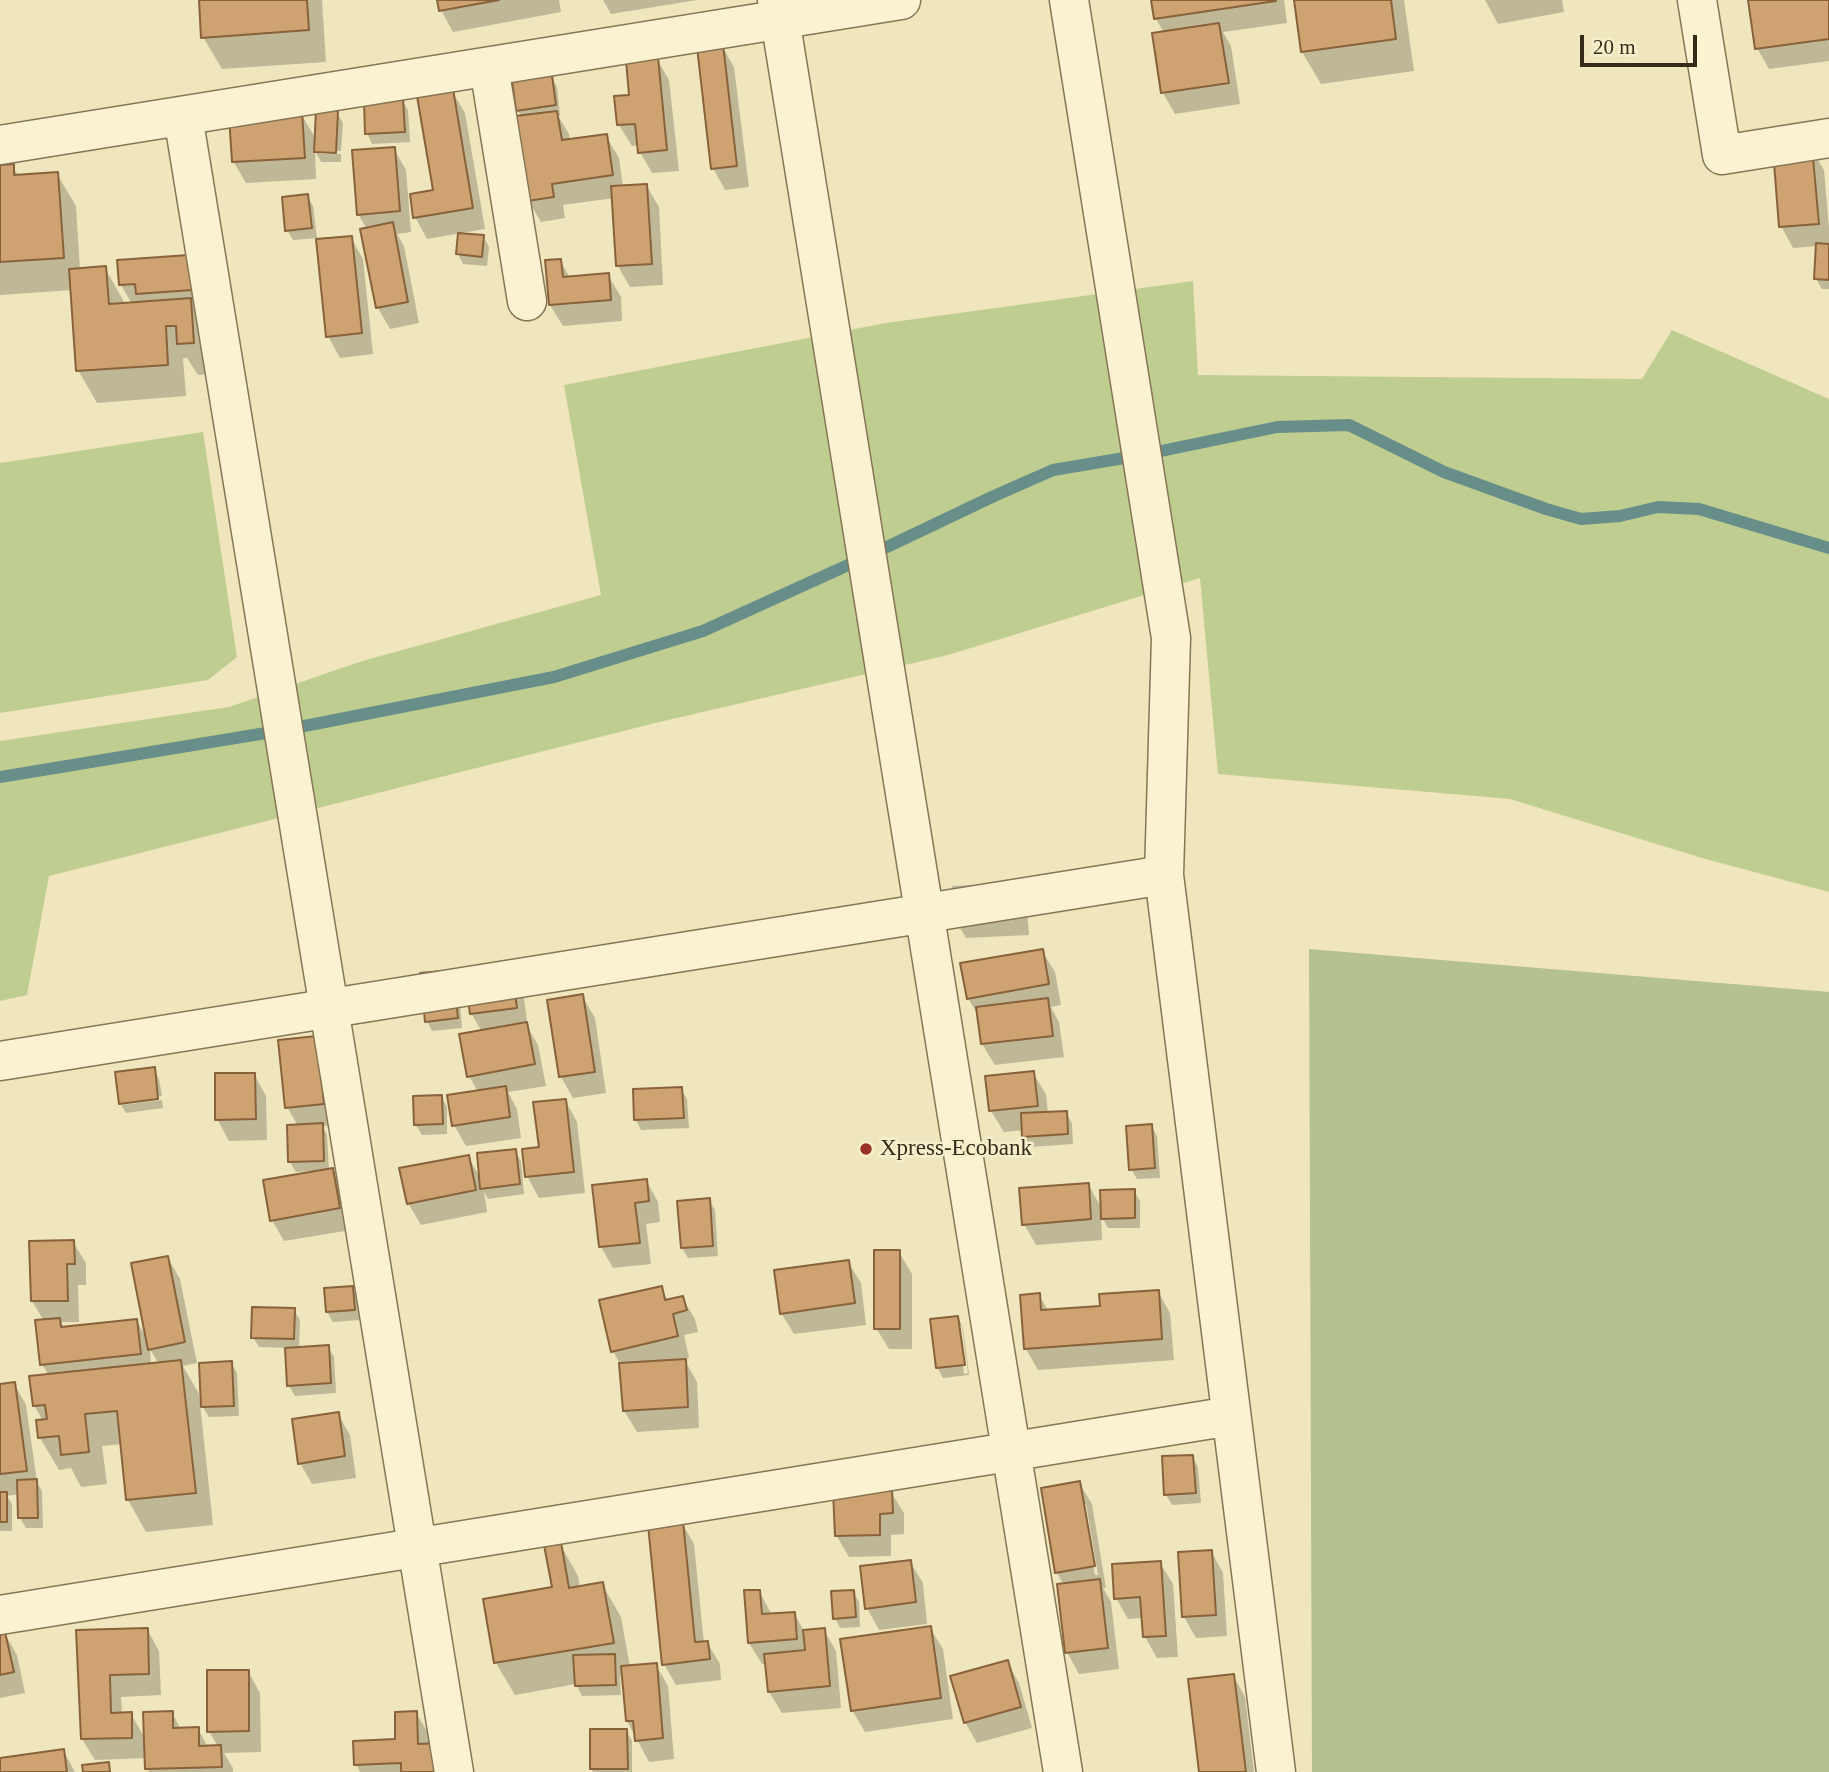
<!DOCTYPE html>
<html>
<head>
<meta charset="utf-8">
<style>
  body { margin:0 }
  #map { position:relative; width:1829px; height:1772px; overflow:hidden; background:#efe6bd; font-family:"Times New Roman",serif }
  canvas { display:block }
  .scale { position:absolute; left:1580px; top:35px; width:117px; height:32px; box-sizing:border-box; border:4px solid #362b1b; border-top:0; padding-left:9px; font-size:21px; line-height:24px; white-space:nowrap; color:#362b1b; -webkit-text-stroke:5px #f6efcc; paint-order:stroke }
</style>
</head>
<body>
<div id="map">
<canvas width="1829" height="1772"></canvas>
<div class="scale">20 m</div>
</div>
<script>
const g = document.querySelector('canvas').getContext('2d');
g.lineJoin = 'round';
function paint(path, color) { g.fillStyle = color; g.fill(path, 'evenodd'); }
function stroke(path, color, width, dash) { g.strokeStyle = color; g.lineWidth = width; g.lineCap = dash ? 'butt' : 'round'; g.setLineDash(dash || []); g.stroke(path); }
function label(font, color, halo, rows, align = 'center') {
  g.font = font + ' "Times New Roman",serif'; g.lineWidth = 5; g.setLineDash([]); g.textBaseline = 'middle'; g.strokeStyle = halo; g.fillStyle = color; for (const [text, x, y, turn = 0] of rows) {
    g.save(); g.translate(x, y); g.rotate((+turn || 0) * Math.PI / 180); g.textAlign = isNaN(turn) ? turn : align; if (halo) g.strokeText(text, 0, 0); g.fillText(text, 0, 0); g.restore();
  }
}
paint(new Path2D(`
  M1193,281L1198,375L1642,379L1672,330L1829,399V892L1702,858L1510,799L1218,774L1200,578L948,655L651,724L49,876L27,995L0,1001V741L229,707L359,662L601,595L564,385L886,323Z
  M203,432L237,657L208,680L0,713V463Z`), '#bfcd91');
paint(new Path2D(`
  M1309,949L1829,992V1772H1312Z`), '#b5c191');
paint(new Path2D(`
  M200,0H322L326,62L222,69L203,37Z
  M439,0H559L561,12L453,32L441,10Z
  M603,0H697L611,14Z
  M1153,0H1284L1287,23L1223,32L1231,46L1240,104L1175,114L1163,93L1164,33L1156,19Z
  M1295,0H1404L1414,71L1321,84L1302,52Z
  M1485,0H1562L1564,12L1498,24Z
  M1757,0H1829V61L1769,69L1757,48Z
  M722,46L734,67L749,187L725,190L713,168Z
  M657,59L669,80L679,171L652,173L640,152L639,145L632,146L619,125L631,97Z
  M551,77L557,87L560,115L558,116L569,134L570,141L606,136L619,158L623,187L646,185L659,207L663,285L630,287L618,266L614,198L563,205L565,218L541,222L528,200L522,117L517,110Z
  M452,91L465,113L485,229L427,239L415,217L435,191Z
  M402,100L408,110L410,142L372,144L367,133Z
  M337,113L343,123L341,151L319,150V154H341V162H321L315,150L316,179L246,183L233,161L301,114L316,139Z
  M394,149L406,170L411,232L397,234L404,246L419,323L390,329L378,308L362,230L367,229L358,214Z
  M1811,149L1824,170L1829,228V289H1822L1816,279L1818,246L1793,248L1781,226Z
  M13,166L19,177L57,174L76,206L80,270L105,268L123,300L124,304H132L121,285L188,256L212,374L198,375L187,358H183L186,396L97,403L78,370L72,290L0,295V167Z
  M307,196L313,206L317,238L293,240L287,230Z
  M483,236L489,247L487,266L463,264L458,254Z
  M351,238L363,259L373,354L340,358L328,336Z
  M560,260L570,278L608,275L621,297L622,321L563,326L550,305Z
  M1015,883L1027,905L1029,935L966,938L953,916L952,886Z
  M1042,951L1055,972L1061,1005L1051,1007L1059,1022L1064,1057L995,1065L982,1044L979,1017L968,998Z
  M458,982L462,1028L432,1031L427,1021Z
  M522,985L528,1028L538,1045L546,1086L508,1092L517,1109L521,1138L466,1146L454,1125L478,1092L469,1076L482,1032L471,1013Z
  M582,996L595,1018L606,1093L573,1098L561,1077Z
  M317,1038L336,1125L322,1126L327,1135L329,1171L332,1170L345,1192L351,1230L284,1241L272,1220L310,1174V1171L296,1172L290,1162L288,1127L298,1126L287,1107Z
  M154,1069L159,1079L162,1096L122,1101V1105L162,1100L163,1108L126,1113L120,1103Z
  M1033,1073L1046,1094L1048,1114L1066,1113L1072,1123L1073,1144L1030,1147L1024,1137V1130L1004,1132L991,1111L987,1077Z
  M254,1074L266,1096L267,1140L229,1141L217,1119Z
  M681,1089L687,1099L689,1128L641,1130L636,1120L634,1091Z
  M441,1096L447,1107V1134L422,1135L416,1125Z
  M565,1100L577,1122L585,1193L539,1198L527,1176Z
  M1151,1126L1157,1136L1160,1178L1137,1179L1131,1169Z
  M515,1151L521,1161L524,1194L488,1199L484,1191L487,1212L421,1225L408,1203L468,1157L481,1179Z
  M646,1180L658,1202L660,1222L646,1224L651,1264L613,1268L601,1247Z
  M1088,1184L1102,1209L1134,1191L1140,1201V1228H1108L1101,1215L1102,1240L1036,1245L1024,1224Z
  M709,1200L715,1210L718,1256L688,1258L682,1248Z
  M73,1242L86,1263V1285H78L79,1322H61L65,1329L137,1321L147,1339L168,1258L180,1279L197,1363L183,1366L199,1394L213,1525L146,1532L128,1500L122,1444L102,1446L107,1484L81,1487L71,1468L59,1470L40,1438L38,1421H43L34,1405L49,1376L42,1364L44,1321L32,1301ZM150,1349L156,1359L158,1364L151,1365Z
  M899,1252L912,1274V1349H889L876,1328Z
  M848,1262L861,1283L866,1325L794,1334L781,1313Z
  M353,1288L358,1298L360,1320L333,1322L327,1312Z
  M661,1288L668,1301L682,1298L695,1319L698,1332L684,1335L689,1358L684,1359L697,1382L699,1428L637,1432L624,1411L621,1366L613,1351Z
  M1158,1292L1170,1313L1174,1360L1038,1370L1026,1349L1039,1295L1049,1312L1102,1308Z
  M294,1310L300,1320L299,1349L328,1347L334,1357L336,1393L295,1396L289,1386L287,1348L259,1347L253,1337Z
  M958,1317L963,1328L969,1375L943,1378L937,1367ZM958,1326H962L968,1373L964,1374Z
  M231,1363L237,1373L239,1416L209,1417L202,1406Z
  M14,1383L26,1405L37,1482L42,1491L43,1528H26L20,1518L19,1494L7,1496L12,1504V1531H0V1385Z
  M338,1414L350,1435L356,1478L312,1484L300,1463Z
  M1192,1456L1198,1467L1201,1503L1172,1505L1166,1495Z
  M1079,1483L1092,1504L1106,1588H1103L1111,1602L1119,1669L1079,1674L1067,1652L1064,1585L1057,1573L1043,1490ZM1082,1504H1086L1098,1575H1095Z
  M891,1492L904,1513V1534L891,1535V1556L849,1557L836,1535Z
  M682,1523L694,1544L704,1643L707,1642L720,1664L721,1680L676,1685L664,1664Z
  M560,1544L578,1576L580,1588L602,1584L621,1617L630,1667L656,1665L668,1686L674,1759L649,1762L627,1721L624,1676L620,1677L621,1695L582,1696L576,1684L515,1695L496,1663L554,1588Z
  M1211,1551L1223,1573L1227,1636L1196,1638L1184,1617Z
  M910,1562L923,1583L927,1624L879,1630L867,1608Z
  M1160,1563L1173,1584L1178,1657L1157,1658L1145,1637L1143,1618L1128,1619L1116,1598Z
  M759,1591L772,1615L794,1613L804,1631L824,1630L836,1651L841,1708L782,1713L769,1692L767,1664H762L749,1643Z
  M853,1591L859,1602L860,1627L840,1628L835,1618Z
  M930,1628L943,1649L953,1719L865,1732L852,1710Z
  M147,1629L159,1651L161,1695L121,1697L122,1714H131L146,1740L172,1713L181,1729H198L208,1747H218L209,1731L248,1671L260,1693L261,1752L224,1753L233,1768V1772H149L147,1769L146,1758L95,1760L82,1739L78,1632Z
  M5,1634L17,1655L25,1693L0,1698V1635Z
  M1007,1662L1019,1683L1032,1728L977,1743L965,1722Z
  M1233,1675L1245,1697L1254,1772H1201Z
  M416,1713L429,1734V1745L452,1772H360L356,1764L397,1741Z
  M626,1731L632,1741V1772H593L591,1769Z
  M63,1750L75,1772H0V1760Z`), '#0003');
stroke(new Path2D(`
  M0,777L284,730L554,677L703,631L868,556L994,496L1053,470L1142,455L1277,427L1349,425L1444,472L1546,509L1581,519L1620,516L1658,507L1699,509L1829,548`), '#688e89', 12);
const building = new Path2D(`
  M199,0H307L309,30L201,38Z
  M437,0H499L439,11Z
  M1151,0H1275L1276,1L1154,19Z
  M1294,0H1391L1396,39L1301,52Z
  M1748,0H1829V39L1755,49Z
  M1219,23L1229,83L1161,93L1152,33Z
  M723,44L737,166L711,169L697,47Z
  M658,57L667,150L638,153L635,124L617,125L614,96L629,95L626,60Z
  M552,75L556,105L516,111L512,80Z
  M453,89L473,208L413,218L410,194L433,190L417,96Z
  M403,98L405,132L365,134L364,100Z
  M316,110L338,111L336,153L314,152Z
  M557,111L562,140L607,134L613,175L552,184L554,197L527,201L515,116Z
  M302,112L305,158L232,162L229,116Z
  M395,147L400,211L357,215L352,150Z
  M1812,147L1819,224L1779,227L1773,150Z
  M14,164V175L58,172L64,258L0,262V165Z
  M647,184L652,264L616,266L611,186Z
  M308,194L312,228L285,231L282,197Z
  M393,222L408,302L376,308L360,229Z
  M458,233L484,235L482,257L456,254Z
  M352,236L362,333L326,337L316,239Z
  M1816,243L1829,244V280L1814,279Z
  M189,255L192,290L136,294L135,284L119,285L117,260Z
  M561,259L563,277L609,273L611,300L549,305L545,260Z
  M106,266L109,304L191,298L194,343L177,344L176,326H166L168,365L76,371L69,269Z
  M1043,949L1049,984L967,999L960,963Z
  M511,962L517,1008L470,1014L464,969Z
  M453,970L458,1018L425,1022L420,973Z
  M583,994L595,1072L559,1077L547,1000Z
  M1048,998L1053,1036L981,1044L976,1007Z
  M527,1022L535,1064L467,1077L459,1034Z
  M317,1036L324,1104L285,1108L278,1040Z
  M155,1067L158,1099L119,1104L115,1072Z
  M1034,1071L1038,1106L989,1111L985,1076Z
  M215,1073H255L256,1119L215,1120Z
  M506,1086L510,1117L452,1126L447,1095Z
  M682,1087L684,1118L634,1120L633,1089Z
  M442,1095L443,1124L414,1125L413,1096Z
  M566,1099L574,1172L525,1177L522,1149L539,1147L533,1102Z
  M1067,1111L1068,1134L1022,1137L1021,1113Z
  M323,1123L324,1161L288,1162L287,1125Z
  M1152,1124L1155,1168L1129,1170L1126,1126Z
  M516,1149L520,1184L480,1189L477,1153Z
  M469,1155L476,1190L407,1204L399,1168Z
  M333,1168L340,1208L270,1221L263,1180Z
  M647,1179L649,1201L635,1203L640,1243L599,1247L592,1185Z
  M1089,1183L1091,1219L1022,1225L1019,1188Z
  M1135,1189V1218L1101,1219L1100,1190Z
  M710,1198L713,1246L681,1248L677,1201Z
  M74,1240L75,1264H67L68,1301H31L29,1241Z
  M874,1250H900V1329H874Z
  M168,1256L185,1342L148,1350L131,1263Z
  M849,1260L855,1303L780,1314L774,1270Z
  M353,1286L355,1310L326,1312L324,1288Z
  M662,1286L665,1300L683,1296L687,1310L673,1314L678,1336L611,1352L599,1300Z
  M1159,1290L1162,1339L1024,1349L1020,1295L1040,1293L1041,1310L1100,1306L1099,1294Z
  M252,1307L295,1308L294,1339L251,1338Z
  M958,1316L965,1365L936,1368L930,1319Z
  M60,1318L61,1327L137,1319L141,1354L40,1365L35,1320Z
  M329,1345L331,1383L287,1386L285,1348Z
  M686,1359L688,1407L623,1411L619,1363Z
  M181,1360L196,1493L126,1500L117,1411L85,1414L89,1452L61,1455L59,1436L38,1438L36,1420L47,1419L45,1405L33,1406L29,1376Z
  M232,1361L234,1406L201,1407L199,1363Z
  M15,1382L27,1471L0,1474V1384Z
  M339,1412L345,1456L298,1464L292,1419Z
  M1193,1455L1196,1493L1164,1495L1162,1456Z
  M37,1479L38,1518H18L17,1480Z
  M1080,1481L1095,1566L1055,1573L1041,1488Z
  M892,1490L893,1513L880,1514V1535L835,1536L833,1491Z
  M0,1492H7V1522H0Z
  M683,1521L695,1642L708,1641L710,1659L662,1665L648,1525Z
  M561,1542L569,1588L603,1582L614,1643L494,1663L483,1599L552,1587L544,1545Z
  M1212,1550L1216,1615L1182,1617L1178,1552Z
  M911,1560L916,1602L865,1609L860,1566Z
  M1161,1561L1166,1636L1143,1637L1140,1597L1114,1599L1112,1564Z
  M1100,1579L1108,1648L1065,1653L1057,1584Z
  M744,1590H760L762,1614L795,1612L797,1639L748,1643Z
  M854,1590L856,1617L833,1619L831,1591Z
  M931,1626L941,1698L851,1711L840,1639Z
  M148,1628L149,1674L110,1675L111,1713L132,1712V1738L81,1739L76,1630Z
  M825,1628L830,1686L768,1692L764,1654L805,1650L803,1630Z
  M5,1632L14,1672L0,1675V1633Z
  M615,1654L616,1685L575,1686L573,1655Z
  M1008,1660L1021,1707L964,1723L950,1676Z
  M657,1663L663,1738L635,1741L633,1721H626L621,1666Z
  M207,1670H249V1731L207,1732Z
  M1234,1674L1246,1772H1199L1188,1679Z
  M173,1711V1728L199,1727V1746L221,1745L222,1767L145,1769L143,1712Z
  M417,1711L418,1744L440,1743L441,1772H401V1763L354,1765L353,1741L395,1739V1712Z
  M590,1729H627L628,1769H590Z
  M64,1749L67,1772H0V1758Z
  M109,1762L110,1772H83L82,1765Z`);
paint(building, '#cfa371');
stroke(building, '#87623b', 2);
const minor = new Path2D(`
  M777,0L1063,1772
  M1069,0L1171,638L1164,875L1276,1772
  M1697,0L1722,155L1829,138
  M489,67L527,301
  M183,116L454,1772
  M0,145L901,0
  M0,1061L1164,875
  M0,1615L1231,1416`);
stroke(minor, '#877655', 41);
stroke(minor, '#faf2d0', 38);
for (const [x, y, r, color] of [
  [866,1149,7,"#983124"]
]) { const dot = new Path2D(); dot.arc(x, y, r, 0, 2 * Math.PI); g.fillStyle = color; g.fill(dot); stroke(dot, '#f6efcc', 2.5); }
label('23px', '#362b1b', '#f6efcc', [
  ["Xpress-Ecobank",880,1149]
], 'left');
</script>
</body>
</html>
